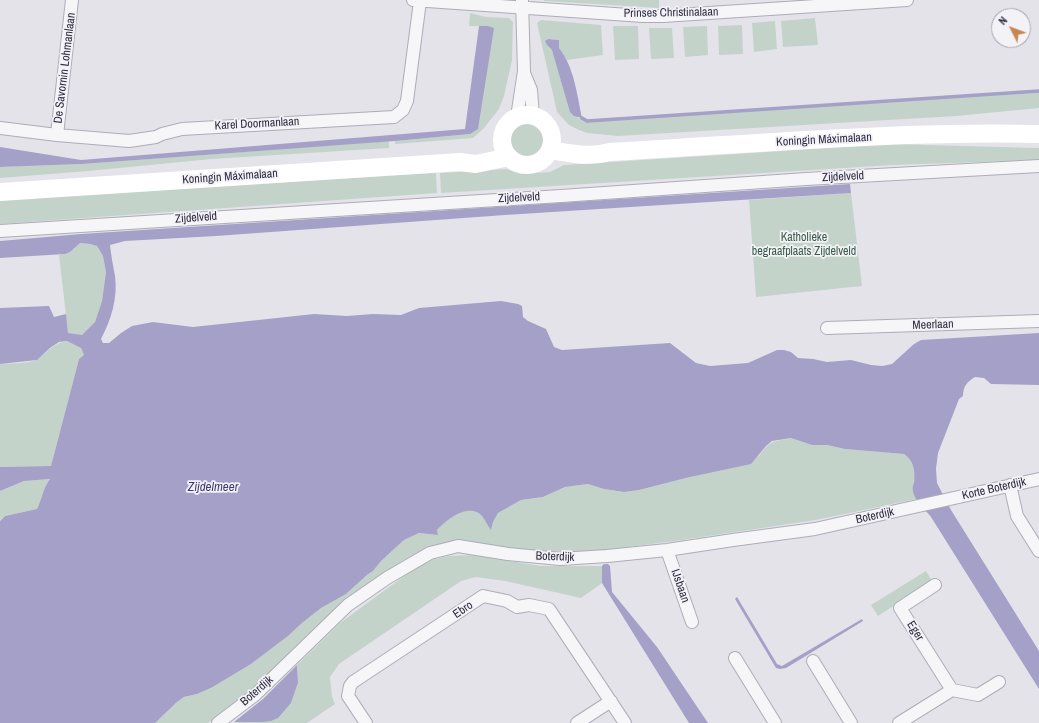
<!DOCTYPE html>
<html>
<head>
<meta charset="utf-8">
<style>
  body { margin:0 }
  #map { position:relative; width:1039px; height:723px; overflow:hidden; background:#e4e3ea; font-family:"Archivo Narrow",sans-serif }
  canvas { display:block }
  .north { position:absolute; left:991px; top:8px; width:40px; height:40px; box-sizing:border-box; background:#f3f2f7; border:1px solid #a5a2ae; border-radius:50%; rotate:312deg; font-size:11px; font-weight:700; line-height:16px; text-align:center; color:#312b41 }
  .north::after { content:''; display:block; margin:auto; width:14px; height:18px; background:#c68750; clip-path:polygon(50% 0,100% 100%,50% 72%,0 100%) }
</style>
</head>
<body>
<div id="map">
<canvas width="1039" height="723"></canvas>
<div class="north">N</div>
</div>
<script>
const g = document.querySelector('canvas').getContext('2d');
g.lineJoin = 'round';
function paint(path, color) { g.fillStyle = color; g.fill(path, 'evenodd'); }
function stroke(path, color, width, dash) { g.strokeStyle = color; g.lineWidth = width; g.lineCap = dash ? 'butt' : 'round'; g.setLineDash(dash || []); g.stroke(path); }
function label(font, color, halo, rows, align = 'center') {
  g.font = font + ' "Archivo Narrow",sans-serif'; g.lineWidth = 3.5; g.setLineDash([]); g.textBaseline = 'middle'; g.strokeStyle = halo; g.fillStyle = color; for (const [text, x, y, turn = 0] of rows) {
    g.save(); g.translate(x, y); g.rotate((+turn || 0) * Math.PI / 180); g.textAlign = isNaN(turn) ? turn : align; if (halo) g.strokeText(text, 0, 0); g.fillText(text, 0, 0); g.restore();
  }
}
paint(new Path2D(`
  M544,0H659V8L544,1Z
  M470,13L486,17L509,18L513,22L512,60L504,96L499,109L484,128L473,138L395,144V141L470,134L488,26H469Z
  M815,18L818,45L783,47L781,21Z
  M541,20L601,25L603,55L567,60L559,48V40L548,39L547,45L552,50L578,118H582L587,121L1039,91V108L956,116L618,136L587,133L579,130L569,125L557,112L537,23Z
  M775,21L777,49L754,52L752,23Z
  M742,25L743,54L719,55L718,26Z
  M613,26H638L639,59L615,60Z
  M707,26L708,55L685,57L683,27Z
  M649,28H672L674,58L651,59Z
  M511 140a16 16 0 1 1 32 0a16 16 0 1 1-32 0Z
  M389,141V148L212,159L88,171L0,178V167L82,164Z
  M891,144L1039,148V160L893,165L441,193L440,173L506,169L520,174L550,172L564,165Z
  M436,173L437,193L0,224V199Z
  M851,193L862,286L756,297L749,200Z
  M79,243L90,244L97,246L103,256L106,272L102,301L95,322L82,336L68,333L59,255L70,252Z
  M67,341L81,348L84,355L79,359L51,466L0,467V364C9,363 31,364 38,359C49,351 52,344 67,341Z
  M791,438L812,445H827L845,449L904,454C922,467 909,482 916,499L816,520L675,541L565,555L501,547L466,541L456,540L433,546L404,560L374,582L271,672L233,705L208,723H155L177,702L184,697L197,694L211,688L251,664L288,636L302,623L321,608L346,594L367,575L373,571L381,561L404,540L419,533L438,535L437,530C446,519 468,502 482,516C485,519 488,525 491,529L493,522L498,513L521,500L543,497L565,487L588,484L604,489L624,492L639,490L690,477L759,456C770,440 773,442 791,438Z
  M50,479C43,488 42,499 37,509L5,516L0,520V491L24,481Z
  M474,555L541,566H602V583L581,598L505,581L476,577L461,581L339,664L330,677L332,697L335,704L307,723H232L250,721L262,722L291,703L298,683L297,665L340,623L411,571L427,561L449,556Z
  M926,571L932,581L878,616L871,605Z`), '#c4d3ca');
paint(new Path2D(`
  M479,26H488L494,28L478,129L470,134L395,141L82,164L0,167V147L81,160L465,129Z
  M548,39L559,40V48C574,67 577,94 582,118L574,116L570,112L552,50L547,45L545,41Z
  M850,184L851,193L505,215L216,236L125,241L110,245C111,255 113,265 115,276C118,298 111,320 101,339L103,343H109L121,333L132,326L153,322L193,327L314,314L347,316L373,314L401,315L419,308L501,301L518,304L522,306L523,317L528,321L546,329L554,347L562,350L670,343L696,363L710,366L748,363L777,350H784L791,352L798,358L813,359L827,362L851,360L871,365L882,366L892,364L914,344L921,340L1039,333V385L991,384L984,378L975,377C967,382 963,386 963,396L959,399L938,453L936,469L937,483L951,510L1039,651V689L931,517C926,510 914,501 913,491C912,489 913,485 914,482C915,470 914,461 904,454L845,449L827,445H812L791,438L772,441L766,446L751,464L690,477L639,490L624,492L604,489L588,484L565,487L543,497L521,500L498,513L493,522L491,530C488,526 485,520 482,516C469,502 447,519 437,530L438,535L419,533L404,540L381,561L373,571L367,575L346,594L321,608L302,623L288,636L251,664L211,688L197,694L184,697L177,702L155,723H0V521L5,516L37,509C42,499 43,488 50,479L24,481L0,491V467L51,466L79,359L84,355L81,348L67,341L59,342L50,348L37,360L0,364V308L49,306L54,317L66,314L68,333L82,335L95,322L102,301L106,272L103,256L97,246L90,244L80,243L70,252L65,254L0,258V241L81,234Z
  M604,564H608L610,566L612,592L657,647L708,723H689L602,583V566Z
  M737,597L777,664L782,666L862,619L863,621L786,668L780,669L776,668L735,599Z
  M297,665L298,683L291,703L278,718L271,721L262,722H234L263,699Z`), '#a5a0c7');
stroke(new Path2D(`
  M582,118L587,121L1039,91`), '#a5a0c7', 3.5);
const street = new Path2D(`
  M413,0L643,16H663L907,0
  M524,73L531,90L533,116
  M517,117L524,71L522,0
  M0,128L57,135L129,141L156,137L162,134L182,129L394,117L403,110L407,101L420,1
  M57,135L72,0
  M0,231L561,196L806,179L1039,166
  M827,328L1039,321
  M1010,485L1017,516L1039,551
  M667,550L692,622
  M935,585L900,608L952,690
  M735,658L775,723
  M813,661L851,723
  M218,723L255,695L348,605L387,578L430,553L458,546L508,554L560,559L607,556L667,550L733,540L815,529L1039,479
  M366,723L348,696L350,686L353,682L483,596L507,601L517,607L529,605L549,609L625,723
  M577,723L611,701
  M899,723L952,690L978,695L999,682`);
stroke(street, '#aeacb7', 14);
stroke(street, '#f6f5f8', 12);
stroke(new Path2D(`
  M502 140a25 25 0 1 1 50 0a25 25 0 1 1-50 0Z
  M550,150C570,153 589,158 609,152C752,144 896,131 1039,134
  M0,192L460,162L476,164L509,157`), '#fff', 18);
label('12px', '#312b41', '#f3f2f7', [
  ["Prinses Christinalaan",671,13,-1],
  ["De Savornin Lohmanlaan",65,68,-83],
  ["Karel Doormanlaan",257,124,-3],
  ["Koningin Máximalaan",824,140,-3],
  ["Koningin Máximalaan",230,177,-4],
  ["Zijdelveld",843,177,-3],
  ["Zijdelveld",519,198,-3],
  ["Zijdelveld",196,218,-4],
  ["Meerlaan",933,325,-2],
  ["Korte Boterdijk",994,489,-13],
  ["Boterdijk",875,516,-13],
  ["Boterdijk",555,557,2],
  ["IJsbaan",680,586,71],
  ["Ebro",463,610,-34],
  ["Eger",915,631,58],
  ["Boterdijk",257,691,-41]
]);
label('12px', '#3a5c48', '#f3f2f7', [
  ["Katholieke",804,238],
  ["begraafplaats Zijdelveld",804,252]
]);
label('italic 13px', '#423873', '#f3f2f7', [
  ["Zijdelmeer",213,488]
]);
</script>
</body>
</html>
